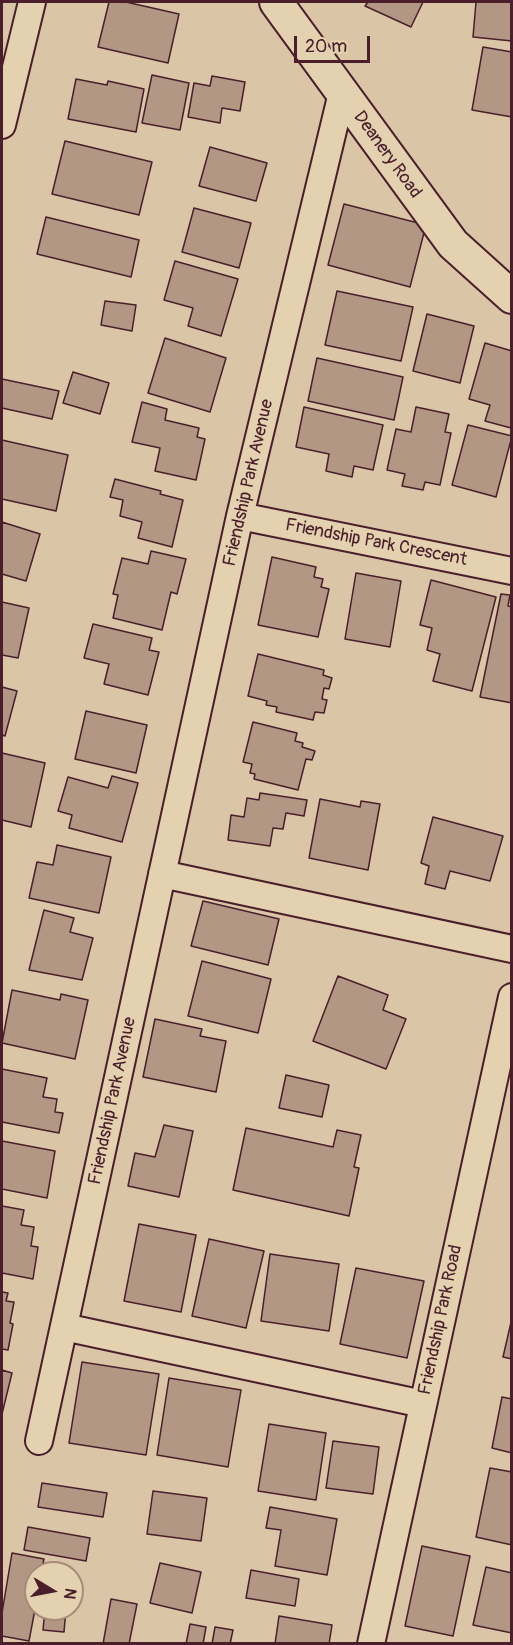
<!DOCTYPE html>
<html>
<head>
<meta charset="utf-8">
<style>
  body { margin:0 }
  #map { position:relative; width:513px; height:1645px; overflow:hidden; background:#dac6a7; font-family:Pangolin,sans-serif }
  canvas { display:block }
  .frame { position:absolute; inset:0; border:3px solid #4a1f2b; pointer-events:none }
  .north { position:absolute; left:24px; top:1561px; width:60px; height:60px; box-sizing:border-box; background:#e3d1af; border:2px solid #a68a7a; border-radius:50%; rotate:100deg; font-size:16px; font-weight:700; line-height:24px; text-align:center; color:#4a1f2b }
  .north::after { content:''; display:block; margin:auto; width:21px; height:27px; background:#4a1f2b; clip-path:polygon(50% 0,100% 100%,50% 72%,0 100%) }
  .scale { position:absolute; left:294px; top:36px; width:76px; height:27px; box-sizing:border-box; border:3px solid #4a1f2b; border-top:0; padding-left:8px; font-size:18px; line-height:21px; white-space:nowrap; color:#4a1f2b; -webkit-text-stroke:4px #e3d1af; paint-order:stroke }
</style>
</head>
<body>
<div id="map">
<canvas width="513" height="1645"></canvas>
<div class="frame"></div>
<div class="north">N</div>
<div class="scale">20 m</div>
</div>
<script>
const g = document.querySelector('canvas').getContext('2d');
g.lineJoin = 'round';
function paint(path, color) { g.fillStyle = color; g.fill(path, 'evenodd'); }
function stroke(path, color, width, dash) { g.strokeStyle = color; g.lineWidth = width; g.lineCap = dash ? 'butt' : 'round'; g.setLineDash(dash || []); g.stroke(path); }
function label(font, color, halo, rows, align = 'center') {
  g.font = font + ' Pangolin,sans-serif'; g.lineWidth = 4.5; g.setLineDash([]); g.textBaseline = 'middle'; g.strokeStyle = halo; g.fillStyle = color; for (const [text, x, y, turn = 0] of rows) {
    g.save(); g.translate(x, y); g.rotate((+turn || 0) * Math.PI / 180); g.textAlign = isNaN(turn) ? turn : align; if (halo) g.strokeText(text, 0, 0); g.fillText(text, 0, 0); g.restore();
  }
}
const building = new Path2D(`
  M109,2H126L179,14L168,63L98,47Z
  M368,2H423L411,27L365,6Z
  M476,2H512V41L473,37Z
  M483,47L512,52V117L472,110Z
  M152,75L189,83L180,130L142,123Z
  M212,76L245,82L240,111L222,108L220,123L188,117L194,83L210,86Z
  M76,79L107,85L108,81L144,89L136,132L68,119Z
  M65,141L152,162L139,215L52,194Z
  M210,147L267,163L256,201L199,186Z
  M344,204L426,225L410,287L328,265Z
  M194,208L251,223L239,268L182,252Z
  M46,217L139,240L131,277L37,254Z
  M175,261L238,279L221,336L188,326L193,308L164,300Z
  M337,291L413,307L401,361L325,345Z
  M105,301L136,305L132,331L101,325Z
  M427,314L474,326L460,383L413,371Z
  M165,338L226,358L210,412L148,393Z
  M485,343L512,351L511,428L485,421L490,405L469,399Z
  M317,358L403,377L394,420L308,401Z
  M73,372L109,383L100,414L63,403Z
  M2,379L59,391L52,419L2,408Z
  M142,402L167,409L165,420L199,428L197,437L205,439L196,480L155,471L160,448L132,442Z
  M304,407L383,425L373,470L354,466L352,477L326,471L329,454L296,447Z
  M416,407L449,414L445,432L451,433L440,485L425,482L423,490L402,486L405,474L387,470L396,429L411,432Z
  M468,425L512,436L496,497L452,485Z
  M2,440L68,455L56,511L2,499Z
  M115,479L161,491L160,494L183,500L172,547L138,538L142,522L120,516L123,500L110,497Z
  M2,522L40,534L26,581L2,574Z
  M151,551L186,559L177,594L171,592L162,630L113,618L118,595L113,594L122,558L148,564Z
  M272,557L316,567L314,577L323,579L321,587L329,589L318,637L258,625Z
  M356,573L401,581L390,647L345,639Z
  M431,580L496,597L472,691L433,681L440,654L427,650L432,628L420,625Z
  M501,594L510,595L508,606L512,607V703L480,697Z
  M2,602L29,608L18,658L2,655Z
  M93,624L152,638L149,650L159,652L148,695L104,684L109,664L84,658Z
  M258,654L324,670L323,675L332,678L329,689L324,688L322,699L327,700L324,713L315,712L313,720L276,712L277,707L266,705L267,701L248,696Z
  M2,687L17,691L5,736L2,735Z
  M86,711L147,725L136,773L75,759Z
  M253,722L297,733L295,741L303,743L302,747L315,751L312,760L306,759L298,790L254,779L255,774L250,773L252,764L243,762Z
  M2,753L45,763L31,827L2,820Z
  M112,776L138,783L122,842L69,828L72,815L58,811L68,777L108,788Z
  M260,793L307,800L304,816L286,813L283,829L273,828L270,846L228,840L231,815L244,817L247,798L259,800Z
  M320,799L360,807L361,801L380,804L368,870L309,858Z
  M433,817L503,836L490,881L450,871L445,889L425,884L429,866L421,863Z
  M57,845L111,857L99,913L29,898L37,862L53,865Z
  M203,901L279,919L268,965L191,946Z
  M44,910L74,918L70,932L93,938L82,980L29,970Z
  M202,961L271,979L258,1033L188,1016Z
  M338,976L388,995L383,1010L406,1019L386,1069L313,1041Z
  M12,990L60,1000L61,994L88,1000L75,1059L2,1043Z
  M155,1019L202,1029L200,1036L226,1041L216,1092L143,1077Z
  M2,1069L47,1078L43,1097L57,1099L55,1112L63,1113L59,1133L2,1122Z
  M286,1075L329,1085L322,1117L279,1108Z
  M164,1125L193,1131L179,1197L128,1186L135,1153L155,1157Z
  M246,1128L333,1147L337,1130L361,1135L354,1167L359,1168L349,1216L233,1190Z
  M2,1141L55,1151L47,1198L2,1189Z
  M2,1206L24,1210L21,1225L34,1227L31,1246L38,1247L33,1279L2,1273Z
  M139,1224L196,1235L181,1312L124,1301Z
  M209,1239L264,1251L246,1328L192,1316Z
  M270,1254L339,1264L329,1331L261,1321Z
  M356,1268L424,1281L407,1358L340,1344Z
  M2,1292L8,1293L6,1301L14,1302L10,1323L13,1324L8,1350L2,1349Z
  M512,1318V1359L503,1357Z
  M82,1362L159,1374L146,1455L69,1443Z
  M2,1370L12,1373L2,1414Z
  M169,1378L241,1390L228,1467L157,1455Z
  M502,1397L512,1399V1453L492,1448Z
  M269,1424L326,1433L316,1500L258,1491Z
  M333,1441L379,1447L373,1494L326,1488Z
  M490,1468L512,1472V1545L476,1537Z
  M42,1483L107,1493L103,1517L38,1507Z
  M153,1491L207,1498L201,1541L147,1534Z
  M270,1507L337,1519L327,1575L275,1566L281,1530L266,1528Z
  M28,1527L90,1538L86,1561L24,1550Z
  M422,1546L470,1556L453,1636L405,1626Z
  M12,1553L44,1559L41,1573H36V1604L29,1641L2,1636V1613Z
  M160,1563L201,1572L192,1613L150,1603Z
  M486,1567L512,1573V1633L473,1625Z
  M251,1570L299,1579L295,1606L246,1598Z
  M111,1599L137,1604L129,1644H103Z
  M45,1609H66L64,1632L43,1630Z
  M279,1616L332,1625L329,1644H275Z
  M190,1624L206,1627L203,1644H186Z
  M215,1627L233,1630L230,1644H212Z`);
paint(building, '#b19784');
stroke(building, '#4a1f2b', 1.5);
const minor = new Path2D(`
  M2,125L32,2
  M240,516L512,571
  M162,874L512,949
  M64,1327L423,1404
  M39,1441L240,516L342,93
  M371,1644L512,997`);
const tertiary = new Path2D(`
  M276,2L453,244L512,297`);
stroke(minor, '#4a1f2b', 30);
stroke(tertiary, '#4a1f2b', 36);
stroke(minor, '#e3d1af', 26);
stroke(tertiary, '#e3d1af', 32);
label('18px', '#4a1f2b', '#e3d1af', [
  ["Deanery Road",387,155,54],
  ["Friendship Park Avenue",249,483,-77],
  ["Friendship Park Crescent",376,543,11],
  ["Friendship Park Avenue",113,1101,-78],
  ["Friendship Park Road",441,1320,-78]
]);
</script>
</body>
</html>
